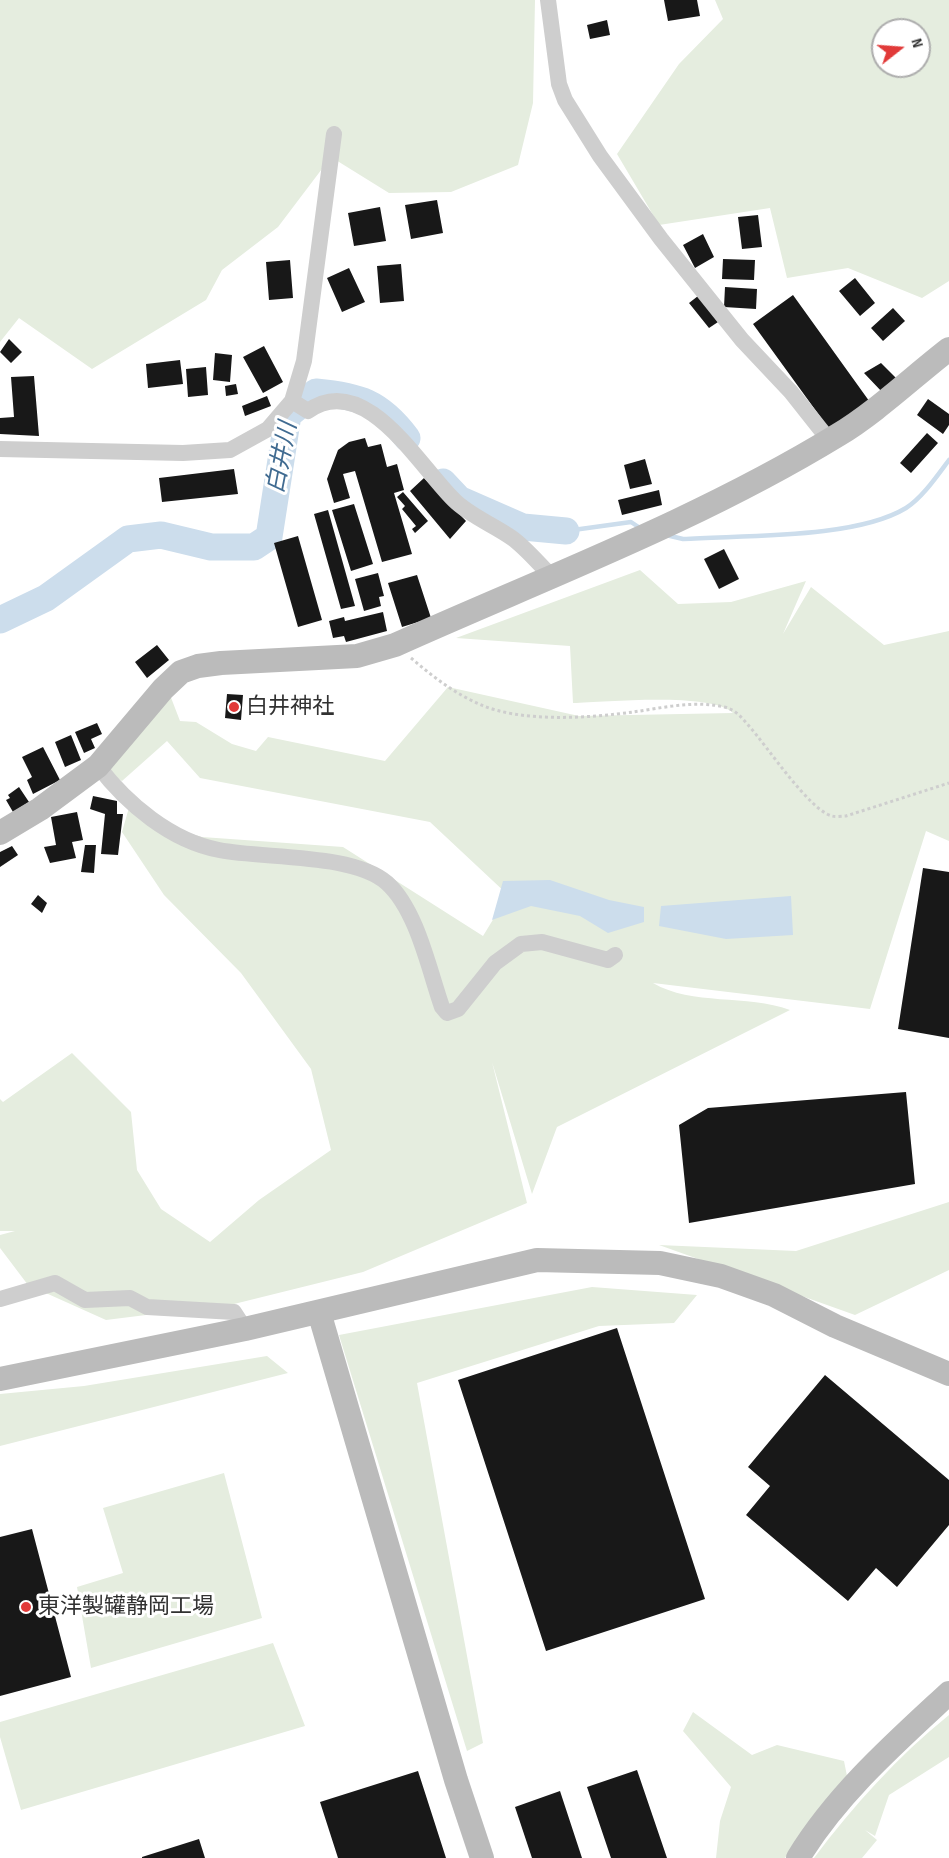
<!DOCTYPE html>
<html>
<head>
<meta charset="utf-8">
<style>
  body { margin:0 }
  #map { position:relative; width:949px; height:1858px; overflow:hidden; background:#fff; font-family:"Sofia Sans Condensed",sans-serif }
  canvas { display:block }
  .north { position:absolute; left:871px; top:18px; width:60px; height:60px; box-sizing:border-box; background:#fff; border:2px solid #adadad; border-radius:50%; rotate:73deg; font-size:16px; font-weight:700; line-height:24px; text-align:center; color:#313131 }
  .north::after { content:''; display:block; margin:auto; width:21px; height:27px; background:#e13a39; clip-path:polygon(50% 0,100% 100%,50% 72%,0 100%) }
</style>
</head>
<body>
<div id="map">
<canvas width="949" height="1858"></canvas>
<div class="north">N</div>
</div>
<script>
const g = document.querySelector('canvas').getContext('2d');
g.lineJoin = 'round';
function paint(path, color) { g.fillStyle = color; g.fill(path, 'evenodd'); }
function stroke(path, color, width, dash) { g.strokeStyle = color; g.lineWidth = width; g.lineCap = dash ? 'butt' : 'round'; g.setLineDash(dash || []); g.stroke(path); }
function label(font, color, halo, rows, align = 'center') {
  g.font = font + ' "Sofia Sans Condensed","Noto Sans JP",sans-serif'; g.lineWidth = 6; g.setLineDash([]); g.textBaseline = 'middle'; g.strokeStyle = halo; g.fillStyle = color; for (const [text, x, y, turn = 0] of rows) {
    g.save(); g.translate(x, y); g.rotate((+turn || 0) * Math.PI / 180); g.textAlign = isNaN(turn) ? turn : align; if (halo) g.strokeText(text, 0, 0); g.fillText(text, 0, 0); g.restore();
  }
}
paint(new Path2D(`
  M0,0H535L533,103L518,165L451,192L389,193L331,157L278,227L222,270L206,300L92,369L19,318L0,342Z
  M715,0H949V281L922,298L848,268L787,278L770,208L659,225L617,154L679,64L723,19ZM883,30H919V66H883Z
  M640,570L678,604L731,602L806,581L783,634L811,587L884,645L949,631V841L926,831L870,1009L653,983C692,1006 747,994 790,1010L557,1127L532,1194L492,1062L527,1203L363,1272L234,1304L106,1320L28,1285L0,1248V1235L15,1231H0V1099L3,1102L72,1053L131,1112L137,1170L161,1209L210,1242L259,1200L331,1150L311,1069L241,973L164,895L122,832L130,804L161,825L202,837L343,847L483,936L508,895L430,822L200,778L167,741L122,781L105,770L170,695L180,721L196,722L232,744L256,751L268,737L385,761L448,687L579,716L733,713C712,692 606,702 573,703L570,646L456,638Z
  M949,1202V1270L855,1315L659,1245L796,1251Z
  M592,1287L697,1295L674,1323L599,1326L417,1383L483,1743L467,1751L339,1335Z
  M267,1356L288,1373L0,1446V1394L84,1386Z
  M224,1473L262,1618L91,1668L77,1587L123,1573L103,1508Z
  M273,1643L305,1726L21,1810L0,1737V1722Z
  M693,1712L752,1755L777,1745L844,1761L847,1776L785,1858H716L720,1821L731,1787L683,1731Z
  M949,1715V1757L889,1795L875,1836L865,1830L877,1840L862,1858H814C854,1805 897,1757 949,1715Z`), '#e5eddf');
paint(new Path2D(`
  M550,880L609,900L644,907V922L608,933L580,916L531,906L492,920L503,881Z
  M791,896L793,935L726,939L659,926L661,906Z`), '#ccddec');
stroke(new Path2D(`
  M566,531L631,522L640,528
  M666,535L683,539C744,535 855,539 906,508C922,498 937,476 949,460`), '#ccddec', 4.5);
stroke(new Path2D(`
  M443,482L459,499L523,527L566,531
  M0,620L46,598L128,539L161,535L211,547H254L269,537L288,415L316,392C359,396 380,402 407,438`), '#ccddec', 27);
paint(new Path2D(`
  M664,0H697L700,16L668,21Z
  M607,20L610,35L590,39L587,25Z
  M437,200L443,233L411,239L405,205Z
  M380,207L386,241L354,246L348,213Z
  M758,215L762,247L742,249L738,217Z
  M703,234L714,257L695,268L683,245Z
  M723,259L755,260L754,280L722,279Z
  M290,260L293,298L269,300L266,262Z
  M401,264L404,301L380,303L377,266Z
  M349,268L365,302L342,312L327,278Z
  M855,278L875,303L860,316L839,291Z
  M725,287L757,289L756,309L724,307Z
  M793,295L872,405L832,433L753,324Z
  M698,296L718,322L709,328L689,303Z
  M893,308L905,321L883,341L871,328Z
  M9,339L22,352L11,363L0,352Z
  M264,346L283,382L263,393L243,357Z
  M215,353L232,355L230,382L213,380Z
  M180,360L183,384L148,388L146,364Z
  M881,363L897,379L883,393L864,373Z
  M206,367L208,395L188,397L186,369Z
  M34,376L39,436L0,434V418L14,417L11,377Z
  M236,384L238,394L226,396L225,386Z
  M267,396L271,406L245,416L242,406Z
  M928,399L949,414V425L943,434L917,415Z
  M927,433L938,443L911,473L900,463Z
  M365,438L368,447L381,444L387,467L397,464L404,490L394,493L412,554L382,562L355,471L343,474L350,498L334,503L327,479L338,450L349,442Z
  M645,459L652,484L630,489L624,465Z
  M234,469L238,494L162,502L159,478Z
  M424,478L466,521L450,539L410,491Z
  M659,490L662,505L622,515L618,500Z
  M403,492L428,521L415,533L412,529L416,526L402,509L405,506L397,497Z
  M354,504L373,564L351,571L332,510Z
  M328,510L355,606L341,609L314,514Z
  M298,536L322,620L298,627L274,543Z
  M724,549L739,579L719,589L704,559Z
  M378,573L384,596L379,597L381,606L364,611L355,579Z
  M417,575L431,618L402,627L388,583Z
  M383,612L387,631L346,642L344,636L333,638L329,621L344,617L345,621Z
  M157,645L169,660L147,678L135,662Z
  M227,694L243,695L241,720L225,718Z
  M97,723L102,734L91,739L95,748L84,753L75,732Z
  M71,735L81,760L65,767L55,742Z
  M43,747L60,780L33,794L27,780L32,777L22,757Z
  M19,787L29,802L13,812L6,800L10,798L8,795Z
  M93,796L117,801V814H123L118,855L101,854L105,814L90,809Z
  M77,812L83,840L72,842L76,858L50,863L44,847L56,845L51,817Z
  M85,845H96L94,873L81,872Z
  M12,846L18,855L0,867V852Z
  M923,868L949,872V1038L898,1029Z
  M38,895L47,903L42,913L31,904Z
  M906,1092L915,1184L689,1223L679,1125L708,1108Z
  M617,1328L705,1599L546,1651L458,1380Z
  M825,1375L949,1480V1525L897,1587L876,1568L848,1601L746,1515L770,1486L748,1467Z
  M32,1529L71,1677L0,1696V1537Z
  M637,1770L667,1858H611L587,1787Z
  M418,1771L446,1858H338L320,1802Z
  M560,1791L582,1858H532L515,1807Z
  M199,1839L205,1858H142V1857Z`), '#181818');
stroke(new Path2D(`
  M411,658C432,676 454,693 479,704C521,723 589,718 633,712C662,708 695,700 724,707C735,709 742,718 749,726C767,746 809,810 832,816C836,817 842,816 846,816L949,783`), '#cecece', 3, [3, 3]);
stroke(new Path2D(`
  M548,0L559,84L565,100L600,156L661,239L742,340L791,392L829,440
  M292,401L308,411C365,370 419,466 454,500C470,516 494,525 512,538C526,548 539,564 552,577
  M0,449L183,453L230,450L268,429L292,401L304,361L334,134
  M98,766C127,804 171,841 219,850C264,859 353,853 387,883C417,910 429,970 442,1007L447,1013L458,1009L495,963L521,944L542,942L608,960L615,955
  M0,1299L55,1283L85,1300L130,1298L147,1307L234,1312L245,1329`), '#cecece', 16);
stroke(new Path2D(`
  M0,833L40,809L98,766L163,689L181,672L198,666L221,663L357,656L395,645C544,578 697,521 838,435C875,413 914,376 949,349
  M319,1312L456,1780L482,1858
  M0,1379L245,1329L537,1260L660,1263L721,1276L774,1295L835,1326L949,1374
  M798,1858C837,1794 895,1743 949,1693`), '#bbb', 24);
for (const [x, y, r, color] of [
  [234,707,6,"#e13a39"],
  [26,1607,6,"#e13a39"]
]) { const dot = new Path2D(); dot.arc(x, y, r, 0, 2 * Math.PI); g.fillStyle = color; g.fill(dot); stroke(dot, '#fff', 2); }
label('22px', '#313131', '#fff', [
  ["白井神社",246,707],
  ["東洋製罐静岡工場",38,1607]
], 'left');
label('italic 24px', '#406b91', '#fff', [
  ["白井川",283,458,-79]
]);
</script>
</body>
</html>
